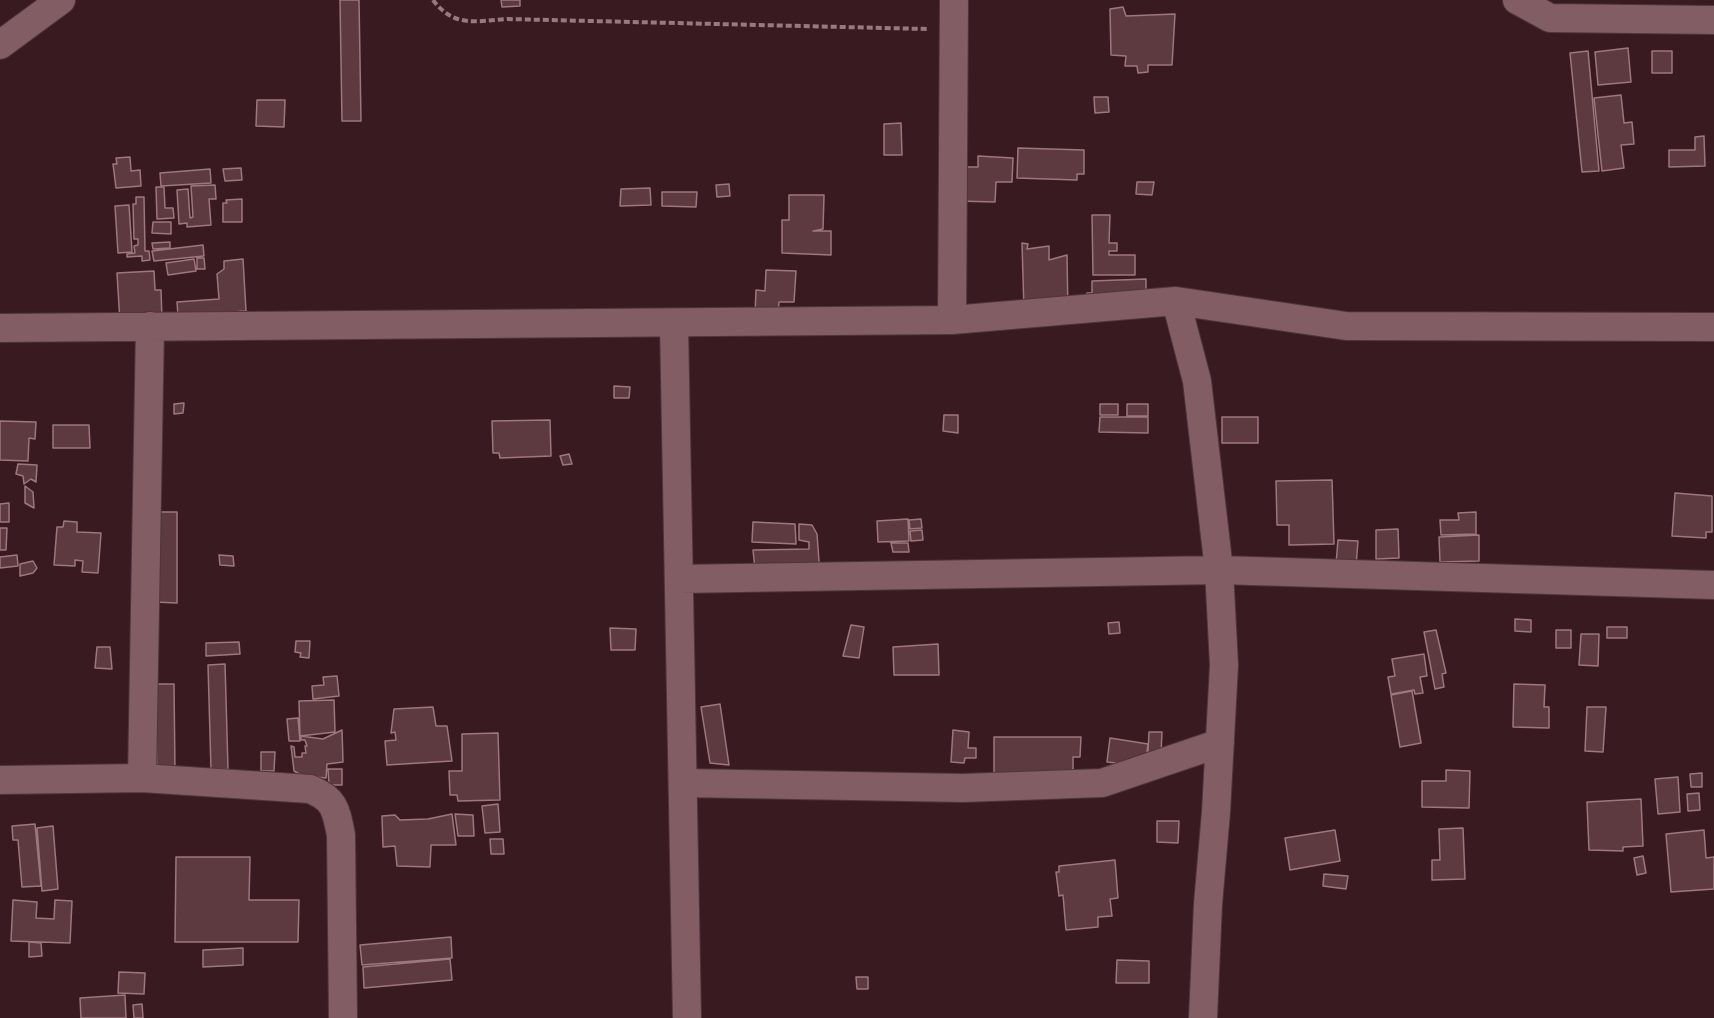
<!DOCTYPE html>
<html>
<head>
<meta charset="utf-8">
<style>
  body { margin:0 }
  canvas { display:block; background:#3a1a21 }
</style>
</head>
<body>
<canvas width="1714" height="1018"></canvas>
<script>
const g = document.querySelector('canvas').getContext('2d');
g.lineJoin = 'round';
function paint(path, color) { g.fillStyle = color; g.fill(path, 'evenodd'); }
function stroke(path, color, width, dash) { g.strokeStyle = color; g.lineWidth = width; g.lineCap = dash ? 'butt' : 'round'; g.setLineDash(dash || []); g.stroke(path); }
const building = new Path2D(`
  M340,0H359L361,121H342Z
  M501,0H520V6L502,7Z
  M1123,7L1126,16L1175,14L1172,65H1148V72L1138,73L1137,66H1125L1126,56L1111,55L1110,9Z
  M1628,48L1631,82L1598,85L1595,52Z
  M1588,51L1599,171L1582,172L1570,53Z
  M1652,51H1672V73H1652Z
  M1621,95L1624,123L1632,122L1634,144L1621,145L1624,168L1602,171L1594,98Z
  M1094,97H1108L1109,112L1095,113Z
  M257,100H285L284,127L256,126Z
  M901,123L902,155H884V124Z
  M1704,136L1705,166L1669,167V150H1695V137Z
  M1018,148L1084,150V174H1077V180L1017,178Z
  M978,156L1013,158L1012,182H996L995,202L958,201L959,167H978Z
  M130,157L131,171L140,170L141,186L116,188L113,164H117L116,158Z
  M241,168L242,180L225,181L223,169Z
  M210,169L211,183L161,186L160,173Z
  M1137,182H1154L1152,195L1136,194Z
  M729,184L730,196L717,197L716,185Z
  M215,185L216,199H209L211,225L187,227V223L179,224L177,190L188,189L190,218L193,217L191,186Z
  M156,187H164L165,208H173L174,218L157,219Z
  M650,188L651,205L620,206L621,189Z
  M662,192H697L696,207L662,206Z
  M789,195H824L823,229L813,231H831V255L782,253V220H789Z
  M136,197H144L145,251H149L150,260L142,261V256L127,257V254L135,253L134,246L138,245V239H134L133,204H136Z
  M242,199V222H223V203H227L226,200Z
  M129,205L132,252L118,253L115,206Z
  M1092,215H1110L1109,243H1117V251H1109V255H1135V275H1093Z
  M153,222H171V234L152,233Z
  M170,242V248L153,249L152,243Z
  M1022,243L1028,244L1027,249L1049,246V260L1067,255L1068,314L1024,310Z
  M203,245L204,256L154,261L152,251Z
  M197,258H204L205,269H197Z
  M194,259L196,271L168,275L166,263Z
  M243,259L246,311L178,316L177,302L219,299L217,274L224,269V261Z
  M766,270L796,271L794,302H779L778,316L755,315L756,290L765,291Z
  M154,271L155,290H161L162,320L120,322L117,273Z
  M1146,279V301L1088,303L1087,293H1092V281Z
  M614,386L630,387L629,398H614Z
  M184,403L183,413L174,414V404Z
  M1100,404H1118V415H1100Z
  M1127,404H1148V416H1127Z
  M944,415H958V433L943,431Z
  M1100,417H1148V433L1099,432Z
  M1222,417H1258V443H1222Z
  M550,420L551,456L500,458L499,453H493L492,421Z
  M0,421L36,422L35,439L29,438L28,461L0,460Z
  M53,425H89L90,448H53Z
  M569,454L572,464L563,465L560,456Z
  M18,464L37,465L36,482L31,479L24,484L23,476L16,474Z
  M1332,480L1334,544L1289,545V525H1277L1276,481Z
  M25,486L33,492L34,508L25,503Z
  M1675,493L1712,496V532H1706V538L1672,536Z
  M9,503V522H0V504Z
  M157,512H177V603L155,602Z
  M1476,512V534L1441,535L1440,520H1459L1458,513Z
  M908,519L909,541L878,542L877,521Z
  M921,519L922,528L910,529L909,520Z
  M64,521L77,522V532L101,533L98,573L82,572L83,561L75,560V566L54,565L57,527H63Z
  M753,522L795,524L796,544L752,542Z
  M799,524L812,525L817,534L820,575L756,578L753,550L809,549V542L799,540Z
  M0,528H7L6,550H0Z
  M1398,529L1399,558L1376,559V530Z
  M922,530L923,540L911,541L910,531Z
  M1479,535V561L1440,562L1439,537Z
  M1338,540L1358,541L1356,566L1336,564Z
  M891,543H908L909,552H893Z
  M17,555L18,566L0,568V557Z
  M219,555L233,556L234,566L220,565Z
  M33,561L37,568L33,573L20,576V564Z
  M1515,619L1531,620V632L1515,631Z
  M1119,622L1120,633L1109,634L1108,623Z
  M851,625L864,627L859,658L843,656Z
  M1607,627H1627V638H1607Z
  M610,628L636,629L635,650H611Z
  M1436,630L1446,673L1442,674L1444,687L1435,689L1424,632Z
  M1556,630H1571V648H1556Z
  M1581,634H1599L1598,666L1579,665Z
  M296,641H310L309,658L300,657L301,653L295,652Z
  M239,642L240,654L206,656V643Z
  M938,644L939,675H894L893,647Z
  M97,647H110L112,669L95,668Z
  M1424,654L1427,676L1420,677L1423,693L1415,694L1414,690L1391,694L1388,677L1395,676L1392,659Z
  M225,664L228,769L211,770L208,665Z
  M337,676L339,696L313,699L312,686L324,685L323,677Z
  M155,684H174L175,772H157Z
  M1514,684L1545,685L1544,707H1549V728L1513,727Z
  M1412,691L1421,743L1400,747L1391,695Z
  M334,700L335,732L300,736L299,701Z
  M720,704L729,765L710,763L701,707Z
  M433,707L436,726H447L452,761L387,765L385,741L396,740L395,732L391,733L394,709Z
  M1587,707H1606L1603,752L1585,751Z
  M298,718L300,741H289L287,719Z
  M342,730L343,762L327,764L326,778L303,776L294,771L291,746L294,747L295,757H302V753H306L305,746H307L305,740H301V736L323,739Z
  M953,730L969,732L968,748H976V758H965L964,763L951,762Z
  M1149,732H1162L1160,773L1147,772Z
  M498,733L500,800L458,801L457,795H450L449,771H462V734Z
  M994,737H1081L1080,757H1073V776L994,775Z
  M1110,738L1148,744L1145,766L1107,762Z
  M261,752H275L274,771H261Z
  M328,769H342V785H329Z
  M1446,770L1470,771L1469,808L1422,807V781H1446Z
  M1702,773V787H1691L1690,774Z
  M1678,777L1680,812L1658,814L1655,779Z
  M1699,793L1700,810L1688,811L1687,794Z
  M1641,799L1643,846L1623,847V851L1589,850L1587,802Z
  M498,804L500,832L485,833L482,806Z
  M452,814L456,845H431L430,867L397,866L395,846L383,847L382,816L395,815L400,820L428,819Z
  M455,814L473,815L474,836H458Z
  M1157,821H1179L1178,843L1157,842Z
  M35,824L41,886L22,887L18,840H13L12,826Z
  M53,826L58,889L42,891L37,828Z
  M1463,828L1465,879L1432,880V860H1440L1439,829Z
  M1335,830L1340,861L1290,870L1285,838Z
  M1704,830L1706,858L1714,857V889L1671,892L1666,834Z
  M490,839H503L504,854H491Z
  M1643,856L1646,873L1637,875L1634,858Z
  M176,857H250L249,900H299L298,942H175Z
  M1115,860L1118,898L1110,899L1112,916L1098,917V927L1066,930L1063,895L1059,896L1056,872H1059V866Z
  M1324,874L1348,876L1346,889L1323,886Z
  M13,900L37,902L36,918L54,919L55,900L72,901L70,943L11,941Z
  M451,937L452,958L362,965L360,945Z
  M29,942L41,943L42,956L29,957Z
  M243,948V965L203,967V950Z
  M450,959L452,980L364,988L363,967Z
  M1117,960L1149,961V983H1116Z
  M119,972L145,973L144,994L118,993Z
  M856,977H868V989H857Z
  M125,995L126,1018H81L80,998Z
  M142,1004L143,1018H134L133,1005Z`);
paint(building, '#5c3a40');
stroke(building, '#9e777d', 1.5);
const minor = new Path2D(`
  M1517,0L1550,18L1714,20
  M0,45L61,0
  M1176,301L1197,381L1219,570L1224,665L1216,812L1208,904L1203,1018
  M952,320L954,0
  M674,324L687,1018
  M0,328L952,320L1176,301L1346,326L1714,327
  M679,579L1219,570L1714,585
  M142,778L150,326
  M0,780L142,778L310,789C335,799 336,810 341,835L343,1018
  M684,783L963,788L1102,783L1220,743`);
stroke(minor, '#4f353c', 30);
stroke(new Path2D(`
  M433,0C454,28 476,21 507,19L927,29`), '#957a7f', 4, [6, 3]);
stroke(minor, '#825d64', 28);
</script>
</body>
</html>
